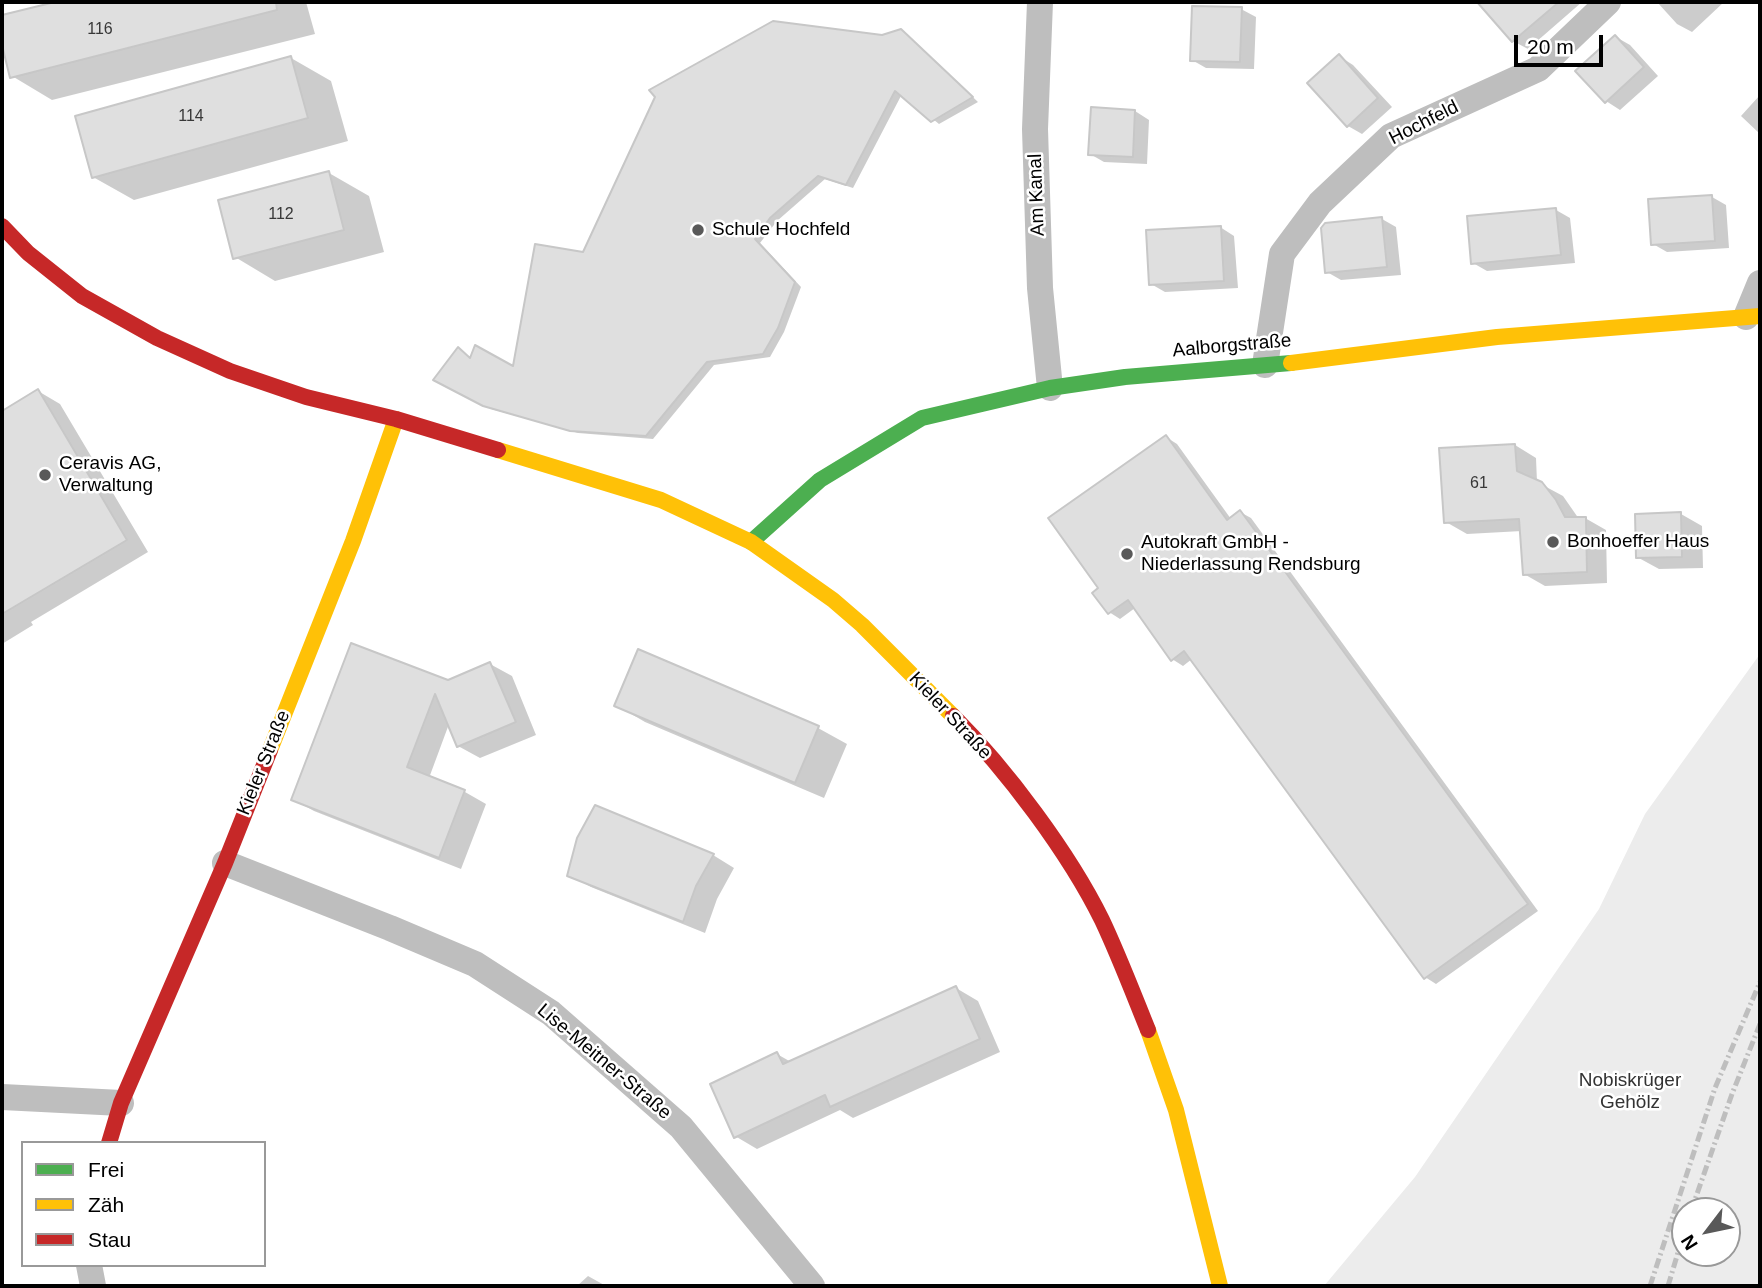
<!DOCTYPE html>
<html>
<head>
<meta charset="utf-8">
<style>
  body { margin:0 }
  #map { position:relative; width:1762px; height:1288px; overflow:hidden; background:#fff; font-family:Helvetica,sans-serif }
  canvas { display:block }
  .frame { position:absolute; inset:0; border:4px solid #000; pointer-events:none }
  .legend { position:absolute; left:21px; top:1141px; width:245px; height:126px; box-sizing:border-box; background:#fff; border:2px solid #999; margin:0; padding:9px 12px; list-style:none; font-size:21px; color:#000 }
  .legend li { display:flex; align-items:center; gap:14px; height:35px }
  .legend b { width:35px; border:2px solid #999 }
  .north { position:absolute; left:1671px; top:1197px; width:70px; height:70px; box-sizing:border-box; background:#fff; border:2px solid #999; border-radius:50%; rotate:238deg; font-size:19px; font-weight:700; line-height:28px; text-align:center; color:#000 }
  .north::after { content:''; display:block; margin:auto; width:24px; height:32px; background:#595959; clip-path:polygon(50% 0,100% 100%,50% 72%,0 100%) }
  .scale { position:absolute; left:1514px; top:35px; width:89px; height:32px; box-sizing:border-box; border:4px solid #000; border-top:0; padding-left:9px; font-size:21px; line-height:24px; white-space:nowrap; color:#000; -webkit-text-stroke:5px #fff; paint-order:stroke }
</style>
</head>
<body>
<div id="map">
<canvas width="1762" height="1288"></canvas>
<div class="frame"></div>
<ul class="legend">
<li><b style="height:9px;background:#4caf50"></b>Frei</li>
<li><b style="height:9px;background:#ffc107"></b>Zäh</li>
<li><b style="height:9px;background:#c62828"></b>Stau</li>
</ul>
<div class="north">N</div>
<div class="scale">20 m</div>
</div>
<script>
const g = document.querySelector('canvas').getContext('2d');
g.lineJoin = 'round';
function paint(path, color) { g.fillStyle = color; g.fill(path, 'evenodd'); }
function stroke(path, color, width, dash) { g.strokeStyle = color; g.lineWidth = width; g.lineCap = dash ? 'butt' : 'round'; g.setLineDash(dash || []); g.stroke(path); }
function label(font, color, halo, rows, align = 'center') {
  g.font = font + ' Helvetica,sans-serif'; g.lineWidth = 5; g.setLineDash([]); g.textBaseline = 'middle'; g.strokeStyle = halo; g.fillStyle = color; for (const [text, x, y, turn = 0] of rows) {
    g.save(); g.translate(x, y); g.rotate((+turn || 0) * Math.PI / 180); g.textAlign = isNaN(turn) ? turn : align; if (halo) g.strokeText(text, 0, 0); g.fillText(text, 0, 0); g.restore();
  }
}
paint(new Path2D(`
  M1760,654V1286H1324L1415,1177L1599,909L1645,814ZM1685,1211H1727V1253H1685Z`), '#ececec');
paint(new Path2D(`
  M62,2H306L315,34L52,100L12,76L2,38V17Z
  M1480,2H1582L1528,49L1513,41Z
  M1657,2H1724L1692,32L1677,24Z
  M1241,9L1256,17L1254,69L1206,68L1192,60Z
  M901,31L908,35L978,102L939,124L902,94L853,188L825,179L777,221L760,243L801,287L784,332L770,357L714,365L653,439L578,433L491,409L436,380L459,349L472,359L514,369L584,254L882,37Z
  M1616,37L1630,45L1658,76L1620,110L1606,101Z
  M1339,56L1353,65L1392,107L1362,134L1348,126Z
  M291,58L331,81L348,141L134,200L93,177Z
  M1760,95V134L1741,116Z
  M1135,111L1149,120L1147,164L1104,162L1090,154Z
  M329,173L369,196L384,252L275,281L235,257Z
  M1712,197L1726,205L1729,248L1667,252L1653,244Z
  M1556,210L1570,218L1575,263L1487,271L1473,263Z
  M1382,219L1396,227L1401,275L1341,280L1327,272Z
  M1220,227L1234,236L1238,288L1165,292L1151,284Z
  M38,391L60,404L148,552L31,622L33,625L2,644V413Z
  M1166,437L1177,444L1231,519L1240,512L1251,518L1538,911L1436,984L1425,977L1192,659L1183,666L1172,659L1135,608L1120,619L1109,612L1101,589Z
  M1515,445L1536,458L1537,482L1563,496L1579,519L1585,518L1606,530L1607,583L1545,586L1524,574L1522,531L1467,534L1446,522Z
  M1681,514L1702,526L1703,568L1659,569L1637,557Z
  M639,651L818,728L847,744L824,798L645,722L616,705Z
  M490,664L512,676L536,735L480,758L458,746L449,724L429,778L465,792L486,804L461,869L314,811L293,799L448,682Z
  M713,855L734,868L717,899L705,933L591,887L569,875Z
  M956,988L978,1001L1000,1052L853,1118L840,1110L757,1149L735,1136L777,1054L791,1062Z
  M588,1276L606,1286H577Z`), '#0003');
const building = new Path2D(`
  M55,2H276L277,10L10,78L2,45V15Z
  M1477,2H1559L1512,42Z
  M1192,6L1242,7L1240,62L1190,61Z
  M773,21L882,35L901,29L973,97L931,122L895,91L846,185L818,176L770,218L755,239L795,282L778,328L763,354L707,362L646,436L570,431L483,406L433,380L458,347L470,358L475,345L513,366L535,244L583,252L655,97L649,90Z
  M1615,35L1644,67L1605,103L1575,71Z
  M1339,54L1378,98L1347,127L1307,83Z
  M291,56L308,118L92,178L75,116Z
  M1091,107L1135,110L1133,157L1088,155Z
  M329,171L344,230L233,259L218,200Z
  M1712,195L1715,241L1651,245L1648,199Z
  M1556,208L1561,255L1471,264L1467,216Z
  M1382,217L1387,267L1325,273L1321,228L1325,223Z
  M1221,226L1224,281L1149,285L1146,230Z
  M38,389L127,540L2,614V411Z
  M1166,435L1227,520L1240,510L1528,904L1424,979L1184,651L1171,661L1128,600L1108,614L1092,593L1098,588L1048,518Z
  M1515,444L1517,471L1542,482L1556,500L1565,517H1586L1587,572L1523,575L1519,519L1444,523L1439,448Z
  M1681,512L1682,557L1636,558L1635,514Z
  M351,643L448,680L490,662L516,722L457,747L435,694L407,767L465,790L439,858L291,800Z
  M638,649L819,726L795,783L614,706Z
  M595,805L714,854L696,886L683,922L567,876L577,838Z
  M956,986L980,1039L830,1107L825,1095L734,1138L710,1084L777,1052L783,1064Z`);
paint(building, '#dfdfdf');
stroke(building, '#c7c7c7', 2);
stroke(new Path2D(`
  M1040,2L1035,129L1040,288L1050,388
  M1746,317L1760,283
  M1265,365L1282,254L1320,203L1391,136L1538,69L1608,2
  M225,863L390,928L475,964L551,1013L681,1127L812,1286
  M2,1097L121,1103
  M89,1265L93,1286`), '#bebebe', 26);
stroke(new Path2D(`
  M751,542L820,480L922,418L1050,388L1125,377L1291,363`), '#4caf50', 16);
stroke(new Path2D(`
  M1291,363L1497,337L1760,316
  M498,450L661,500L751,542L833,600L862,625L953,716
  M270,750L353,541L396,419
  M1148,1030L1176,1110L1220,1286`), '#ffc107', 16);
stroke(new Path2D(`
  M2,226L28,253L82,296L157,338L230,371L306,397L396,419L498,450
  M953,716C1006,769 1069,853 1102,920C1119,956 1133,993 1148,1030
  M109,1143L121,1103L225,863L270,750`), '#c62828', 16);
stroke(new Path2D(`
  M1691,1211L1732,1094L1760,1024
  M1650,1286L1715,1088L1760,982
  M1668,1286L1685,1229`), '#bebebe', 5, [10, 3.5, 2, 3.5]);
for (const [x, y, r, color] of [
  [698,230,7,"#595959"],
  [45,475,7,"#595959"],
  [1553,542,7,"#595959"],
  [1127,554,7,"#595959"]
]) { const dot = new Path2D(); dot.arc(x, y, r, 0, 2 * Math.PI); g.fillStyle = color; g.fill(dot); stroke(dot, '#fff', 2.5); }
label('16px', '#383838', null, [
  ["116",100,30],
  ["114",191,117],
  ["112",281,215],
  ["61",1479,484]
]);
label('19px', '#000', '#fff', [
  ["Hochfeld",1424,123,-27],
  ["Am Kanal",1037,195,-92],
  ["Aalborgstraße",1232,346,-5],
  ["Kieler Straße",950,716,47],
  ["Kieler Straße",264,763,-68],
  ["Lise-Meitner-Straße",604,1062,40]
]);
label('19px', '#000', '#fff', [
  ["Schule Hochfeld",712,230],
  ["Ceravis AG,",59,464],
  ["Verwaltung",59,486],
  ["Bonhoeffer Haus",1567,542],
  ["Autokraft GmbH -",1141,543],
  ["Niederlassung Rendsburg",1141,565]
], 'left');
label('19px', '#333', '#fff', [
  ["Nobiskrüger",1630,1081],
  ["Gehölz",1630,1103]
]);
</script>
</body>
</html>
